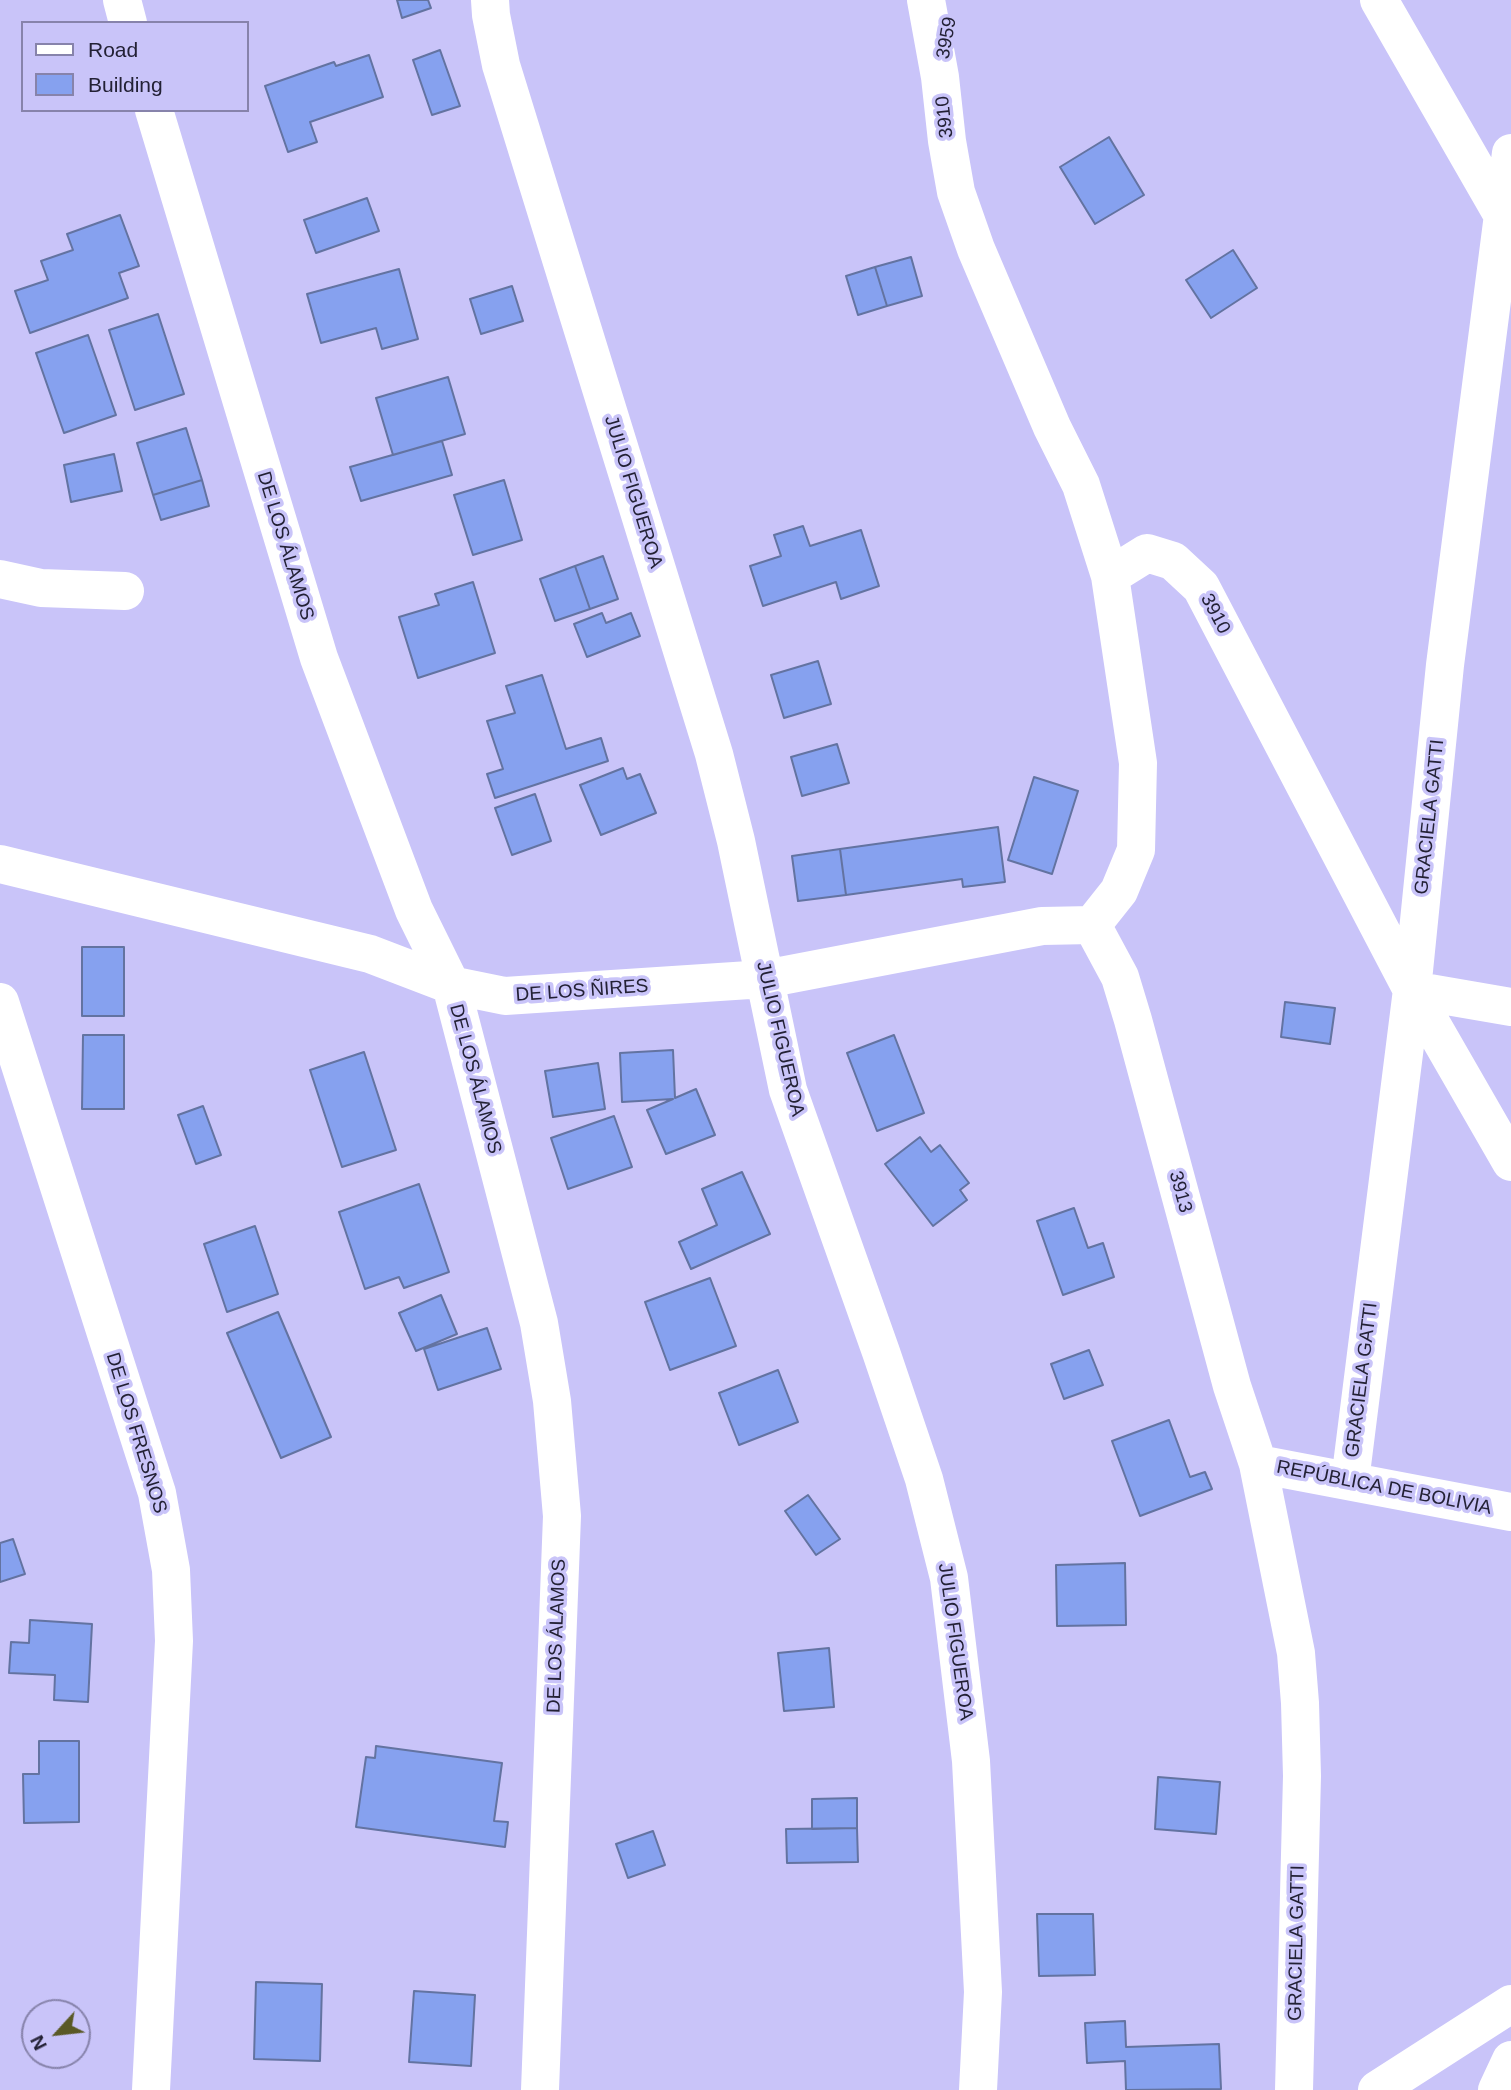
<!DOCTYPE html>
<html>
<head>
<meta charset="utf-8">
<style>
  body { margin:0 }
  #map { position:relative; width:1511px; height:2090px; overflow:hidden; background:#c9c4f9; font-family:Arial,sans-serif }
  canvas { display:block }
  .legend { position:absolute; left:21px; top:21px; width:228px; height:91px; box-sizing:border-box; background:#c9c4f9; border:2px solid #8783ab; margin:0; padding:9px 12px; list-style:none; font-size:21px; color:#232135 }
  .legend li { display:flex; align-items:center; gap:14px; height:35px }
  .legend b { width:35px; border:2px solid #8783ab }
  .north { position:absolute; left:21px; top:1999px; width:70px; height:70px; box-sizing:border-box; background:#c9c4f9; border:2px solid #8783ab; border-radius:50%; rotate:243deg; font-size:19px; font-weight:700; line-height:28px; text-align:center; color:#232135 }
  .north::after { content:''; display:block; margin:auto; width:24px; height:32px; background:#5a5926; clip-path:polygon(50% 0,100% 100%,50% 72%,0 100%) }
</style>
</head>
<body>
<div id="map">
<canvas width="1511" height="2090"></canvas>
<ul class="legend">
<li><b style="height:9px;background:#fff"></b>Road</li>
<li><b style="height:19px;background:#86a1ef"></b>Building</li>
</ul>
<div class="north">N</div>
</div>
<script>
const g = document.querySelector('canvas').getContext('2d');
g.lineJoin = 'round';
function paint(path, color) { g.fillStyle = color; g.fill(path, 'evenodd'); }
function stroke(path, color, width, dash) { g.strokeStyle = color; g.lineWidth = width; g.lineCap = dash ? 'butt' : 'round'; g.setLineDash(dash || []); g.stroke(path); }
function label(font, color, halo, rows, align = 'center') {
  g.font = font + ' Arial,sans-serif'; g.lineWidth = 7; g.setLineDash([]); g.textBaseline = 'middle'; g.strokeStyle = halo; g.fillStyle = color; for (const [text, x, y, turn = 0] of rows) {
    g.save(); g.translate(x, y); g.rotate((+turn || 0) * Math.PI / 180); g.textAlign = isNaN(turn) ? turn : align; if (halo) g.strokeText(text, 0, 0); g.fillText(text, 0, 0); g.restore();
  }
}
const building = new Path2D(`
  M397,0H428L431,8L402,18Z
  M440,50L460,106L432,115L413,60Z
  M369,55L383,97L310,122L317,142L288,152L265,86L334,62L336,66Z
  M1109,137L1144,195L1095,224L1060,167Z
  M367,198L379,231L316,253L304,220Z
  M120,215L139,266L119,273L128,298L30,333L15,291L48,280L41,261L73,250L67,234Z
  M1233,250L1257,288L1211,318L1186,280Z
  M911,257L922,296L887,306L875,267Z
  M875,267L887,306L858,315L846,276Z
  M399,269L418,339L382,349L376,328L321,343L307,294Z
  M512,286L523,321L481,334L470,299Z
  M158,314L184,394L135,410L109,330Z
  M88,335L116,415L64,433L36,353Z
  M448,377L465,434L393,455L376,398Z
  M186,428L202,480L153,495L137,443Z
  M442,441L452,475L361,501L350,467Z
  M114,454L122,491L71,502L64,465Z
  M202,480L209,506L161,520L153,495Z
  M504,480L522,540L473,555L454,495Z
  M803,526L810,546L861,530L879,586L841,599L836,582L763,606L750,566L781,556L774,535Z
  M603,556L618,599L590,609L575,566Z
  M575,566L590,609L555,621L540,579Z
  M473,582L495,653L418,678L399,617L439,605L435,594Z
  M602,613L606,623L631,613L640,636L587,657L574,624Z
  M818,661L831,704L784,718L771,675Z
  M542,675L566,749L601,738L608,761L495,798L487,774L503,769L487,721L515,713L506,686Z
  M837,744L849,783L802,796L791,757Z
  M623,768L627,779L640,774L656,813L601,835L580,785Z
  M1034,777L1078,791L1052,874L1008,860Z
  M535,794L551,841L512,855L495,808Z
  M998,827L1005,882L963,887L962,879L846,895L840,849Z
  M840,849L846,895L798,901L792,856Z
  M82,947H124V1016H82Z
  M1285,1002L1335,1008L1330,1044L1281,1037Z
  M83,1035H124V1109H82Z
  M894,1035L924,1113L877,1131L847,1053Z
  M673,1050L675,1098L696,1089L715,1135L666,1154L647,1110L673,1099L622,1102L620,1053Z
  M364,1052L396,1150L342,1167L310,1070Z
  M598,1063L605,1109L553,1117L545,1071Z
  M203,1106L221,1155L196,1164L178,1115Z
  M614,1116L632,1167L568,1189L551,1138Z
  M920,1137L931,1152L940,1145L969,1183L960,1190L967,1200L933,1226L885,1164Z
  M742,1172L770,1234L691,1269L679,1242L717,1225L702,1189Z
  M419,1184L449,1272L404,1288L399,1277L365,1289L339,1212Z
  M1074,1208L1088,1248L1103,1243L1114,1277L1063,1295L1037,1221Z
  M255,1226L278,1294L227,1312L204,1244Z
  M710,1278L736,1346L670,1370L645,1302Z
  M441,1295L457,1334L416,1351L399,1313Z
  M278,1312L331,1437L281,1458L227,1333Z
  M487,1328L501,1369L438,1390L424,1349Z
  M1089,1350L1103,1385L1064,1399L1051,1364Z
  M778,1370L798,1422L739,1445L719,1393Z
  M1169,1420L1190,1477L1205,1472L1212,1489L1140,1516L1112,1441Z
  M808,1495L840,1539L816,1555L785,1511Z
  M13,1539L25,1574L0,1582V1543Z
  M1125,1563L1126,1625L1057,1626L1056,1565Z
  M30,1620L92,1624L88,1702L54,1700L55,1675L9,1673L11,1642L29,1643Z
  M829,1648L834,1707L784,1711L778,1653Z
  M39,1741H79V1822L24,1823L23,1774H39Z
  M376,1746L502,1763L494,1821L508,1822L505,1847L356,1827L366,1757L375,1758Z
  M1158,1777L1220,1782L1216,1834L1155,1829Z
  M857,1798V1828L812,1829V1799Z
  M857,1828L858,1862L787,1863L786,1829Z
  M653,1831L665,1865L628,1878L616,1844Z
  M1037,1914H1093L1095,1975L1039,1976Z
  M256,1982L322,1984L320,2061L254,2059Z
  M414,1991L475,1995L471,2066L409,2062Z
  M1125,2021L1126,2047L1219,2044L1221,2089L1126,2090L1125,2061L1087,2063L1085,2023Z`);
paint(building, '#86a1ef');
stroke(building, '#6373a1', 2);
stroke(new Path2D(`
  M122,0L128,23
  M490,0L491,15L501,65L714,754L736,841L788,1090L881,1352L924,1479L949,1578L971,1761L983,1992L978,2090
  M926,0L940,77L947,141L956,192L976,249L1052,427L1081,485L1110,576L1138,763L1136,850L1119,891L1092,925
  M1379,0L1506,221
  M154,110L319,658L414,910L451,985L539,1323L552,1401L562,1516L540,2090
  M1110,576L1147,553L1173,561L1201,587L1412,990L1511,1162
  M0,579L41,588L125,591
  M0,864L370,954L451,985L505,996L765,979L1042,926L1092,925
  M1092,925L1120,977L1133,1020L1232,1386L1258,1464L1296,1653L1300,1703L1302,1776L1294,2090
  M1412,990L1511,1007
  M0,1002L157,1493L171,1570L174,1641L151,2090
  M1258,1464L1511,1512
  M1350,1481L1412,990L1445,665L1511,153
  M1377,2090L1511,2004
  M1497,2090L1511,2060`), '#fff', 38);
label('19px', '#232135', '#c9c4f9', [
  ["3959",947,38,-80],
  ["3910",945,117,-96],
  ["JULIO FIGUEROA",633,492,73],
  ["DE LOS ÁLAMOS",285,546,73],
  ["3910",1215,614,62],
  ["GRACIELA GATTI",1430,817,-84],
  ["DE LOS ÑIRES",582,991,-4],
  ["JULIO FIGUEROA",780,1039,77],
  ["DE LOS ÁLAMOS",475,1079,75],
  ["3913",1180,1192,75],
  ["GRACIELA GATTI",1362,1380,-83],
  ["DE LOS FRESNOS",136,1433,73],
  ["REPÚBLICA DE BOLIVIA",1384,1488,11],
  ["DE LOS ÁLAMOS",557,1636,-88],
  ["JULIO FIGUEROA",955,1642,82],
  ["GRACIELA GATTI",1297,1943,-89]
]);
</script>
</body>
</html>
